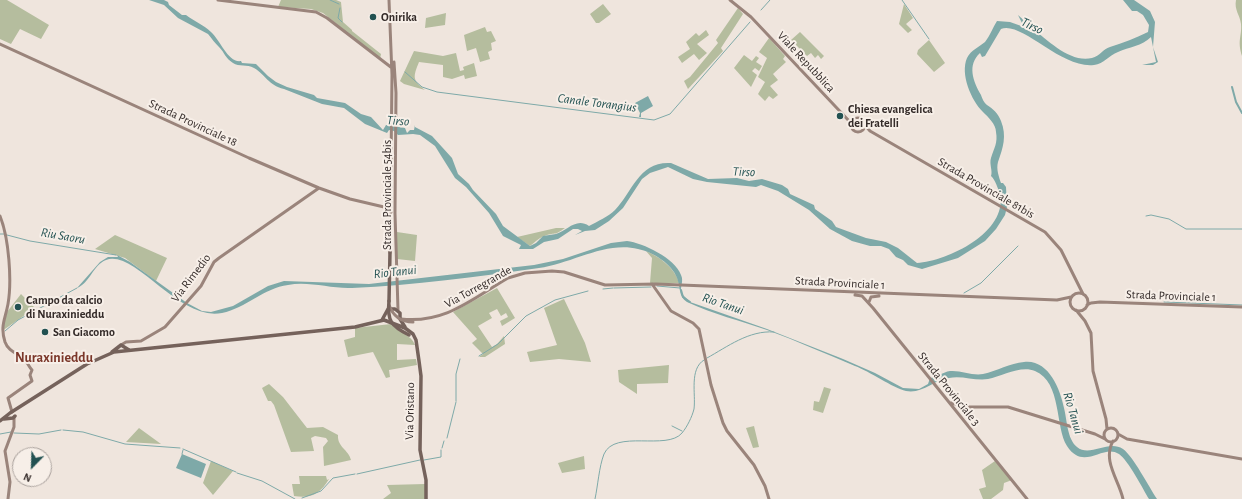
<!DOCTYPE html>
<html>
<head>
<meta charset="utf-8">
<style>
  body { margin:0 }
  #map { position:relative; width:1242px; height:499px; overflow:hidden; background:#efe5dd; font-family:"Alegreya Sans",sans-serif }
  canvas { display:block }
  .north { position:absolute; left:12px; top:447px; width:40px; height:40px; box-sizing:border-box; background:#f7efe8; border:1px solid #a9a19c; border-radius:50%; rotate:203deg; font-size:11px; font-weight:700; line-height:16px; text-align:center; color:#342b29 }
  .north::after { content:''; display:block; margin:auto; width:14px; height:18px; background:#225151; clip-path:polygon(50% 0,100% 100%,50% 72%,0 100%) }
</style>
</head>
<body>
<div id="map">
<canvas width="1242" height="499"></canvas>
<div class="north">N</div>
</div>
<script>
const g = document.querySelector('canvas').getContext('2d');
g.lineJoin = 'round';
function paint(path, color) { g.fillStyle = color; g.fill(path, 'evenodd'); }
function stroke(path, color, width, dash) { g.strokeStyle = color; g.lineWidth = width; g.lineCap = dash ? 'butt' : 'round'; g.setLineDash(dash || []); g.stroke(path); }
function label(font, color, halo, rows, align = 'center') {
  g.font = font + ' "Alegreya Sans",sans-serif'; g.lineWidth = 4; g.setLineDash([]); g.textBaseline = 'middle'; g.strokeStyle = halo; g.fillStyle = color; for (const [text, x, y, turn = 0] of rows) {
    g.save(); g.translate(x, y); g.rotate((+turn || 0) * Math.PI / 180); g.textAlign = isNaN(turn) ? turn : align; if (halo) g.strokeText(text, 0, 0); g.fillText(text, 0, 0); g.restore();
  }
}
paint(new Path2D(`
  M0,0H7L49,25L41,39L20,29L11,44L0,39Z
  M281,0H336L341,2L343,22L352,30V31L381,54L380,59L323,13L311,9L278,7Z
  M1236,0H1242V56C1237,40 1242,37 1241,24C1240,15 1234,10 1236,0Z
  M603,4L611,14L599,23H596L590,14Z
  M904,4L913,18L906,24L912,30L908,33L899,24Z
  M738,8L743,14L721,48L723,51L688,89L684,81L690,77L718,43L716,40Z
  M446,13L445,25L425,28L426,18Z
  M485,27L487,32L491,31L496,41L491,43L492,50L488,52L490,59L480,62L476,48L467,51L464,35Z
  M706,30L709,35L697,44L707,53L699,60L694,54L682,63L678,57L690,49L686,42L696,33L699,36Z
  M800,32L824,56L821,59L818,55L815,58L811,53L807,56L791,40Z
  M769,38L785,56L783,59L786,62L773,74L778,80L770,86L778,95L773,99L769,96L765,101L758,94L765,82L758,77L767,58L759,52Z
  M929,40L945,63L934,72L917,54L918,50Z
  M414,51L443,56L456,53L460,71L464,70L463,67L474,63L477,76L465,79L464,75L452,79L443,77V65L419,62C413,77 412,80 425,90L404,84L400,81Z
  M744,55L752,61L756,56L759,58L756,62L762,66L759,71L755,68L752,71L757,75L751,87L734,68Z
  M556,228H565C554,236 557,232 547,235C540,237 535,242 530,246L517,237Z
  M397,232L417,235L415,261L397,259Z
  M115,235L167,258L156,281L125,258L95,249Z
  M646,251C660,257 675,268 679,283H650L652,258Z
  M497,288L515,318L502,326L500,321L508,317L506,313L501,316L497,309L489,313L492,318L478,326L492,347L497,344L504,336L505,344L485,357H479L483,354L472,343L477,339L453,312Z
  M21,294L35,308L2,331L7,312Z
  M564,299L585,343L591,362L559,359L530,362L527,352L557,345L544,308Z
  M391,324C398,333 411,334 415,345L397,344V360L416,359L417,365L389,370L390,377L386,378L373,352L348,357L344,340L355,337V328Z
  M669,365L668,383L637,384V394L619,382L618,370Z
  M269,384L283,397L307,428L323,427L338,435C337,447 349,450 351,460L324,466L323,447L328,441L326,438L315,436L311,438L314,451L291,452L274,405L271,401H268L262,388Z
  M824,387L831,389L823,413L813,410L814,401L819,402Z
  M754,426L759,447L753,448L746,428Z
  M139,428L161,444L126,442Z
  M584,456L585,469L562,473L558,463Z
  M211,461L233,471L213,495L203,483Z
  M995,461L1012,480L1004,483L1003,490L991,499H983L979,489L986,487L982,470Z
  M299,476H326L327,480L329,479C320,494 311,499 294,496L292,484H300Z
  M425,484V499H383L391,493L387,485Z`), '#b5bd9e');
paint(new Path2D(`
  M149,0H164L168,2L169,5L182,15H186C194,21 204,25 211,32C221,41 228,63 241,61L242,63L256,64L268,76L276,82L287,87L314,95L317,98L345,103L361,114L371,117L383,130L386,125L405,128L407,133L410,130H414L415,125V127L432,136L452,158L458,174L469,184L473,190L496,214L503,226L530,246L536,243L543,236C547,235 552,235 556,234C567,231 576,217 589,226C598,221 608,217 615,210C633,191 639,161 671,163L708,179L737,178L749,181L762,179L782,185L788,189L790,194L814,205L815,209L832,221L836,227L866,238L886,242L898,248L917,263C948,261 1008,232 1000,194C998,189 995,179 991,176C993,171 989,164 991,158C994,148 998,143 996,132C996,124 988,117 983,112C971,100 960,74 967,58C971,50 979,47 985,42C990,36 993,27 997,21L1010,22L1024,27L1018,15L1028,24L1030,32H1032L1033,29C1049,41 1070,63 1092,58C1100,56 1103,49 1110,47C1123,43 1136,38 1148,32L1149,25L1143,15L1137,11H1132L1123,0H1134L1150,11L1155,22L1153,47L1158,62L1153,65H1142L1156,62L1151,37C1142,46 1129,47 1118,52C1109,55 1104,64 1094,65C1061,69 1022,21 1001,29L985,56L982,57L980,53C967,65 973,81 981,95C982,98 984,103 987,105C993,109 998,113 1001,121C1007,136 1003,148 998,162C996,169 999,177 1001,183H1003L1006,187L1007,207L1005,215L996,229L985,241L958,258L922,269L908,265L903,260L896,257L889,249L881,246H870L852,241L830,229L809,210L778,191L761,185L756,187L707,182L693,179L668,167L650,173L642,179L623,208L609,221L595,230L585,231L575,235L582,231L578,229H573L558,239L544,242L533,249H519L521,245L503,236L489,213L466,187L455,178L435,146L420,135L413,134L398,135L394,131L389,130L387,133L365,124L344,108L322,104L284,89C268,85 266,75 254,68C247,64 239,67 233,63C225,58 225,53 219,47C215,43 212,39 208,34L178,18L164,5Z
  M648,96L653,106L641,113V117H639L640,113L635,103Z
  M627,241C643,243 675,258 681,275C684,281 680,287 681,293L690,302L767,329L843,359L875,373L903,388L919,389L928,384L930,378C937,377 943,372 950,371C961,370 972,376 983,374C997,371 1010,363 1024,362C1048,359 1060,388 1064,408C1067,419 1067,439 1077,447C1090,458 1108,439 1123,449C1133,456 1149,487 1157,499H1149C1143,489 1128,460 1119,454C1103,443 1084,472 1067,446C1055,428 1062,382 1035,371C1021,365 1002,376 988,379C975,381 961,375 949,378C933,380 923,394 906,391C893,388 869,371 855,366C826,354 797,341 767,330C741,321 713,314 687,302C678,296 681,288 677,278C672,264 653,252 638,249C605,241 571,264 539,268C477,277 414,285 352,288C331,289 309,281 288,285C264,288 246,308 222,313C179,322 135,249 106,260C93,265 90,283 77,288L100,262L108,257H118L117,255L130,262L187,303L202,311L211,312L233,306L268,286L284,281L369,284L534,265L563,259L611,243Z
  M182,454L206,464L201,478L176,468Z`), '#7ea9a8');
stroke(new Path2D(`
  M330,0L339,4
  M902,0L929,39
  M340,8L338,18L342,22
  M761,10L770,0
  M405,72L422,87L437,92L654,120L670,114L750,22
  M1146,216L1151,215L1169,219L1186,229H1242
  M0,234H4
  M7,235L30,241L116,255
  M657,286L680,288
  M614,288L651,287
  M603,289L613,288
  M964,293L981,283L1018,246
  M1164,302L1242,305
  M5,331L18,320L77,288
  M479,356L498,344L526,316L555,300L588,291
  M707,358C727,347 749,330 774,332
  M456,401V374L460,359
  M672,426L682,431
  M63,430L83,432L125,444L180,448
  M14,433L39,434L61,430
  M0,434L11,432
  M447,438L456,402
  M442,448L444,441
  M183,449L236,472
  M182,454L183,450
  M424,460L441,457V450
  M237,473L262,481L295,499
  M357,474L420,460
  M302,498L321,491L333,478L355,474
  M595,499C598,485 599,467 604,454C615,429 667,451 682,433C687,427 692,417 694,409C696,394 689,369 704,360`), '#7ea9a8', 1);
stroke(new Path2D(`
  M1232,87L1236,102L1242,113
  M681,290L683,297L690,302`), '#7ea9a8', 2);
stroke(new Path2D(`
  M218,0L316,12L327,18L392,68
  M389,0L392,75L390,253
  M730,0L751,17L851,123
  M0,44L249,158L319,188L350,199L384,207L391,212
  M394,62L396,93L395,213L398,310
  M851 125a7 7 0 1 1 14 0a7 7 0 1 1-14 0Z
  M865,125L870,131L1045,232L1061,250L1083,294
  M0,216C9,238 12,281 8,304C5,320 0,326 5,342C9,353 19,353 25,360C27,362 29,367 32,370L30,375L32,381L8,398L12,412
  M652,284L671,311L693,323L699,329L711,385L723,423L727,431L754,465L765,486L769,499
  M1070 302a9 9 0 1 1 18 0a9 9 0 1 1-18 0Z
  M855,295L862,296L873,308L1027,499
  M869,302L871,297L879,296
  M1087,305L1091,303L1100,302L1242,307
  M1076,310L1085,321L1091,333L1093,371L1106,419L1107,429
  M401,319C445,324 472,299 508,278L525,273L552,271L564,272L605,285L656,284L1057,300L1071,297
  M121,345L126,342L141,341L165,327L201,286L214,262L219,258L319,188
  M951,403L969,407H1008L1095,434L1105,439
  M1104 435a7 7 0 1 1 14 0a7 7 0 1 1-14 0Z
  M1118,434L1127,439L1242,459
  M1113,441C1102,461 1119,480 1123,499
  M8,499L10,482L5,451L14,427V417`), '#9a847b', 3);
stroke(new Path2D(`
  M389,301L390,252
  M382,320L388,309H395L400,313V319L405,327
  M112,352L121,345L129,350
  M4,419L13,418L15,416
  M0,421L10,413L87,364L114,352L355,327L384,320L405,328L413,334L416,340L419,361L421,376L420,450L426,480V499`), '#75625b', 3.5);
stroke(new Path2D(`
  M389,305C393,316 401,322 413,322`), '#9a847b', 3);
stroke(new Path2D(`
  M389,301C387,321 391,326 409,335`), '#75625b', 3.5);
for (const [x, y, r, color] of [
  [373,17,4,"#225151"],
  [840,116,4,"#225151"],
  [18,307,4,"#225151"],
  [45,332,4,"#225151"]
]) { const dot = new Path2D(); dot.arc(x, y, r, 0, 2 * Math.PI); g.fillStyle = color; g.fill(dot); stroke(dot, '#f7efe8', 1.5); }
label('bold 12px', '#342b29', '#f7efe8', [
  ["Onirika",381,17],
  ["Chiesa evangelica",848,109],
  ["dei Fratelli",848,123],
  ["Campo da calcio",26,300],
  ["di Nuraxinieddu",26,314],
  ["San Giacomo",53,332]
], 'left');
label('12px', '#342b29', '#f7efe8', [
  ["Viale Repubblica",806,62,47],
  ["Strada Provinciale 18",193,123,25],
  ["Strada Provinciale 81bis",986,188,30],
  ["Strada Provinciale 54bis",387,195,-90],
  ["Via Rimedio",191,278,-53],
  ["Strada Provinciale 1",840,283,3],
  ["Via Torregrande",478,287,-29],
  ["Strada Provinciale 1",1171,296,2],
  ["Strada Provinciale 3",949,389,51],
  ["Via Oristano",410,411,-89]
]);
label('italic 13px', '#225151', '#f7efe8', [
  ["Tirso",1032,26,26],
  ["Canale Torangius",597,103,7],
  ["Tirso",398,121,4],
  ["Tirso",744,172,2],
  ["Riu Saoru",63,236,10],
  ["Rio Tanui",395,272,-6],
  ["Rio Tanui",723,304,19],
  ["Rio Tanui",1073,413,74]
]);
label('bold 14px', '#7b372a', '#f7efe8', [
  ["Nuraxinieddu",54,358]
]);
</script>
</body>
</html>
